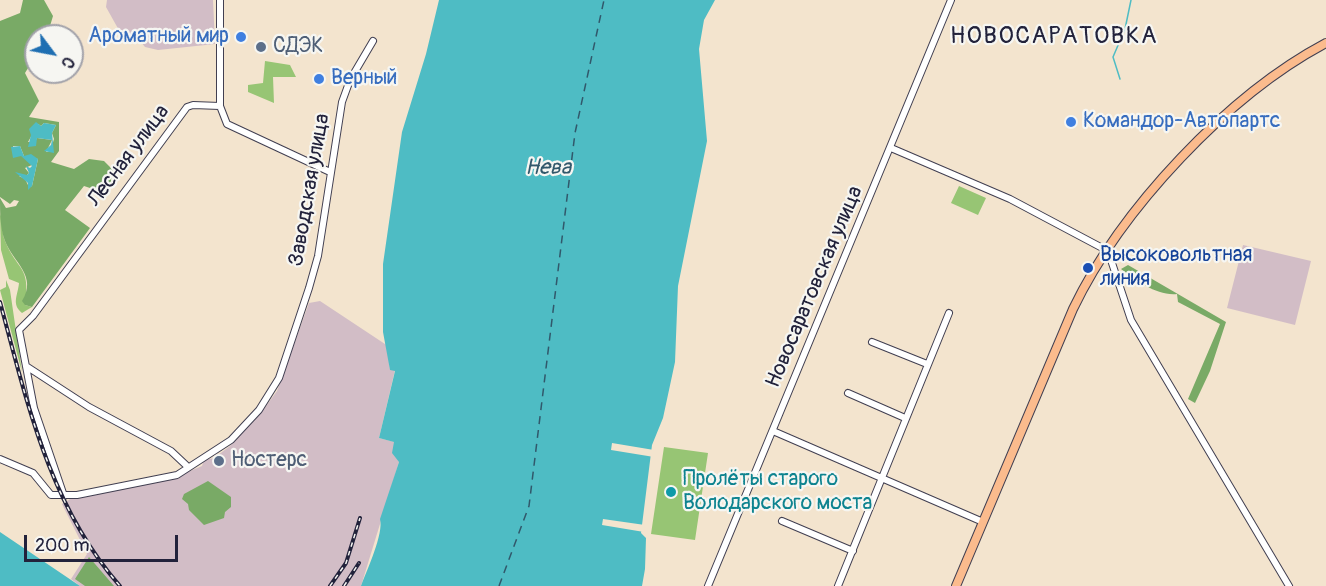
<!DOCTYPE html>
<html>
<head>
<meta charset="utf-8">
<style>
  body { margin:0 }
  #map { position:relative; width:1326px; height:586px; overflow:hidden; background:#f3e4ce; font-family:Pangolin,sans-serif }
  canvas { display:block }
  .north { position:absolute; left:24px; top:24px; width:60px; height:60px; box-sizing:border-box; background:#f6f6f2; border:2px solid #a1a1a9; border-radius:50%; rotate:122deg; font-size:16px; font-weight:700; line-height:24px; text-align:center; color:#22223b }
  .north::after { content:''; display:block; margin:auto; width:21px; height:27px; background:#1f6fb2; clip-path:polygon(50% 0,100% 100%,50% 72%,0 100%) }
  .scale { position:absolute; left:24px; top:535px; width:154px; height:27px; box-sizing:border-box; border:3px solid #22223b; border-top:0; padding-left:8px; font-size:18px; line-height:21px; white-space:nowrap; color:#22223b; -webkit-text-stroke:4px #f6f6f2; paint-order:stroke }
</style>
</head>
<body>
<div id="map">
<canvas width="1326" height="586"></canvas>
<div class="north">С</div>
<div class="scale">200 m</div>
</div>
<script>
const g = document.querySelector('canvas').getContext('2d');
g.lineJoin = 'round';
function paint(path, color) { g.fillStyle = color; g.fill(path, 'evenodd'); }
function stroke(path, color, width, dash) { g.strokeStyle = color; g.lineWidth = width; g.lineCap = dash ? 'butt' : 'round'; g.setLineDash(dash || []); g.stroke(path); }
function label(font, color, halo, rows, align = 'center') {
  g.font = font + ' Pangolin,sans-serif'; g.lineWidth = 4.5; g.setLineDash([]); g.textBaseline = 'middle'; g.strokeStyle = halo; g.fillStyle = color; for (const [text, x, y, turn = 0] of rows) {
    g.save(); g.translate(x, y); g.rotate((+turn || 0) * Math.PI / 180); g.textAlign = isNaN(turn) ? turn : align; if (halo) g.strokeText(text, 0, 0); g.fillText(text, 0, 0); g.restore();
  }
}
paint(new Path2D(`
  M107,0H213L215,44L158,50L145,47L141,42L125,41L106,7Z
  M1243,245L1311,261L1295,325L1227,308Z
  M320,301L388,346L390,370H395L379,438L395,442L399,462L361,586H80L71,579L87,554L62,504L72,498L178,476L202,466L204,460L214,458L230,446L261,413L277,391L309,303Z`), '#d2bdc6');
paint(new Path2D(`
  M265,61L290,65L296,77H273L274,103L248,92V85L263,83Z
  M959,186L986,198L978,215L951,203Z
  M0,214C4,221 1,232 5,241C17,271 31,265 25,305L32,307L22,313C11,304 18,295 19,283L9,279L1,250Z
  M6,280L10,290L22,372L0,290L6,287Z
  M664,447L708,453L695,540L651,534Z`), '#97c574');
paint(new Path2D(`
  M23,0H44L53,16L47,36H36V55L25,73L39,101L29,117L59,122V151L51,162L74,169L89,159L104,161L113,170L110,186L99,191L84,186L65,210L90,228L32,307L25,305L22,301C38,276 13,262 5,241C0,228 0,211 0,198L6,208L16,206L19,201L14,200L10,204L0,197V21L20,13ZM44,123L56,125L52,133L54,139L50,152H46L52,140L37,138L35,142H28L38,124L41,126ZM13,146H20L24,156L38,159L32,186L29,187L25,179L19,176L27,175L29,173L25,168L32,165L22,155L13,157Z
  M1128,265L1226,322L1210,371L1195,403L1188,399L1220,324L1178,302L1177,294C1157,296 1137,281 1121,269Z
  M208,481L231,497V507L225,512L224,518L204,525L189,510L188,504L182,499L184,494Z
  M89,557L114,586H85L75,579Z`), '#79aa66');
paint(new Path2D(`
  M439,0H715L704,20L699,49L707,141L678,286L675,362L663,418L652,445L641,533L646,538L645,569L642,586H361C367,570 384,533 380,519L399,462L392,453L394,442L379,438L395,371L390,370L383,332V264L402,132L426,54Z
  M36,122L41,126L44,123L56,125L52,133L54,153L44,151L51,145L52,140L37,138L36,146L28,147L31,135L29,129Z
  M20,146L24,156L31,154L38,159L32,186L28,190V183L15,172L27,175L29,173L26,166L30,168L32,166L21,156L13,158L11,147Z
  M0,532L80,586H0Z`), '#4ebcc4');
paint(new Path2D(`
  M612,443L654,450V457L611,450Z
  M603,519L645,525L644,532L602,525Z`), '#f3e4ce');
stroke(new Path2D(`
  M1120,79L1113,57L1125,29L1131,0`), '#4ebcc4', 1.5);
stroke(new Path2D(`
  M499,586L529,506L575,133L604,0`), '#31586b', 1.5, [8, 6]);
const minor = new Path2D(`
  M220,0V106L227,124L330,172
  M891,148L1010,199L1108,251L1131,320L1289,586
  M872,342L927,364
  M26,366L89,407L171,451L188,467
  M848,393L905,418
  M773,431L983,522
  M0,459L33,473L51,495H77L177,475L231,440L259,410L279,378L309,288L318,256L342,102L350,80L373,41
  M64,496L34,408L19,330L33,316L187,107L193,105L220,106
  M782,521L853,551
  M708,586L951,0
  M838,586L949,313`);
const major = new Path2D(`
  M956,586L1073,309C1121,209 1228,95 1326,43`);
stroke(minor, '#413f51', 8);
stroke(major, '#413f51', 10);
stroke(minor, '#fff', 6);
stroke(major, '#fbbb8d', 8);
const rail = new Path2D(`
  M0,302C27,402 49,505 120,586
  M330,586L346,563L360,518
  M344,586L359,563`);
stroke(rail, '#22223b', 4);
stroke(rail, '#f6f6f2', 1.5, [4.5]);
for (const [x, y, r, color] of [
  [241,37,6,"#3f7fe0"],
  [261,47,6,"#5c6f8a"],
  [319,79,6,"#3f7fe0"],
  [1071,122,6,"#3f7fe0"],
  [1088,268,6,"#1a4fb4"],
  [219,461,6,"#5c6f8a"],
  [671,492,6,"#0f9aa8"]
]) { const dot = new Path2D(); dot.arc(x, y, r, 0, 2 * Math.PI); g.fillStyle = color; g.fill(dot); stroke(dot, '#f6f6f2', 2); }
label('21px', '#366cbe', '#f6f6f2', [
  ["Ароматный мир",229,37,"right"],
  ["Верный",331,79],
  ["Командор-Автопартс",1083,122]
], 'left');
label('21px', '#4e5e75', '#f6f6f2', [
  ["СДЭК",273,47],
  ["Ностерс",231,461]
], 'left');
label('21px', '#22223b', '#f6f6f2', [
  ["Лесная улица",129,156,-53],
  ["Заводская улица",310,190,-80],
  ["Новосаратовская улица",815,287,-67]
]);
label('21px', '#164399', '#f6f6f2', [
  ["Высоковольтная",1100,256],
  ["линия",1100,280]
], 'left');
label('21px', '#0d838f', '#f6f6f2', [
  ["Пролёты старого",683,480],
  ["Володарского моста",683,504]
], 'left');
label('italic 22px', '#31586b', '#f6f6f2', [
  ["Нева",548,168]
]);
g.letterSpacing = '1.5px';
label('24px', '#22223b', '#f6f6f2', [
  ["НОВОСАРАТОВКА",1054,37]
]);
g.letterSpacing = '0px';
</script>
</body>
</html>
